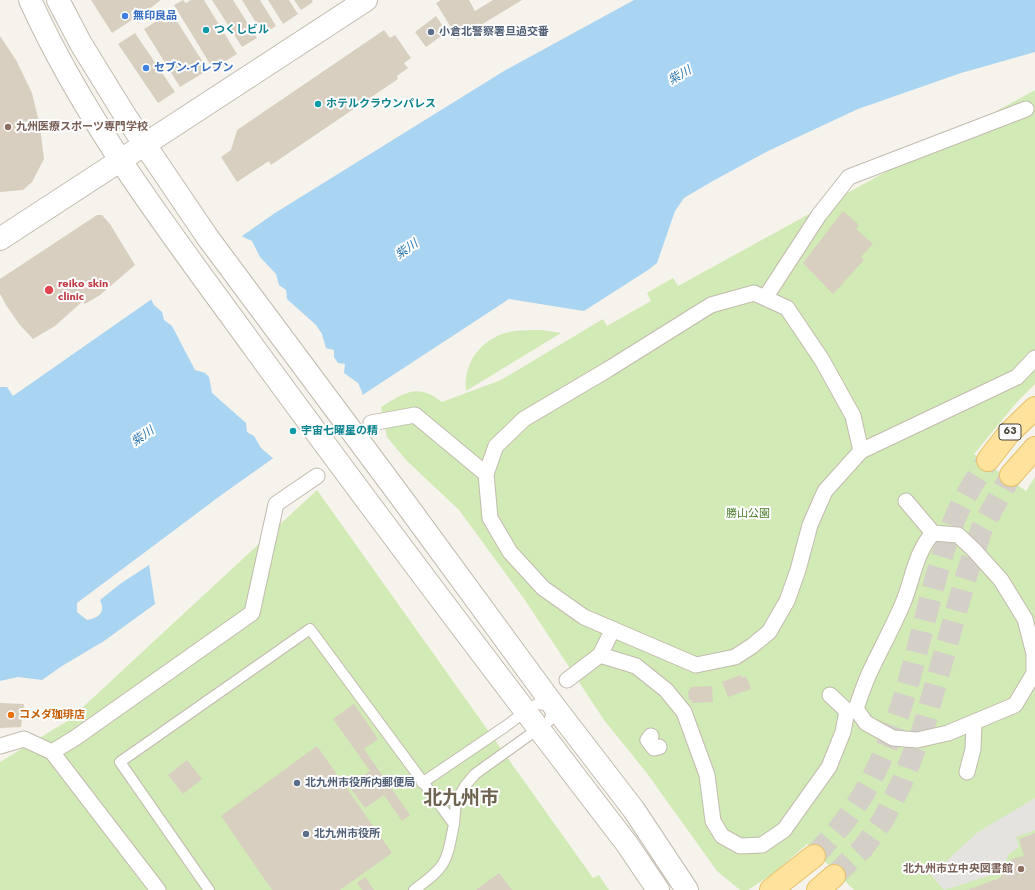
<!DOCTYPE html>
<html>
<head>
<meta charset="utf-8">
<style>
  body { margin:0 }
  canvas { display:block; background:#f6f3ec }
</style>
</head>
<body>
<canvas width="1035" height="890"></canvas>
<script>
const g = document.querySelector('canvas').getContext('2d');
g.lineJoin = 'round';
function paint(path, color) { g.fillStyle = color; g.fill(path, 'evenodd'); }
function stroke(path, color, width, dash) { g.strokeStyle = color; g.lineWidth = width; g.lineCap = dash ? 'butt' : 'round'; g.setLineDash(dash || []); g.stroke(path); }
function label(font, color, halo, rows, align = 'center') {
  g.font = font + ' Jost,"Noto Sans JP",sans-serif'; g.lineWidth = 4; g.setLineDash([]); g.textBaseline = 'middle'; g.strokeStyle = halo; g.fillStyle = color; for (const [text, x, y, turn = 0] of rows) {
    g.save(); g.translate(x, y); g.rotate((+turn || 0) * Math.PI / 180); g.textAlign = isNaN(turn) ? turn : align; if (halo) g.strokeText(text, 0, 0); g.fillText(text, 0, 0); g.restore();
  }
}
paint(new Path2D(`
  M1035,90V384L1017,402L974,454L1026,491L1035,477V890H854L807,844L774,873L748,890H740L717,871L646,772L604,720L525,600L459,510L406,460L387,437L381,407C405,392 418,383 442,402L501,380L603,319L607,326L651,301L647,293L673,278L678,286Z
  M542,330L561,333L466,391C463,361 483,336 514,331C523,330 533,330 542,330Z
  M317,490L593,878L599,875L609,890H0V762L69,720Z`), '#d2eab5');
paint(new Path2D(`
  M1035,798V830L1016,837L1019,847L1009,854L1001,872L944,890L931,875L978,832Z`), '#e5e3e0');
paint(new Path2D(`
  M634,0H1035V52L961,73L858,109L768,151L711,182L684,198L675,211L657,263L648,270L584,311L509,299L367,392L224,493L77,603V612L87,620C99,618 106,612 100,600L120,584L149,565L155,604L104,641L62,666L42,680L18,677L0,681V387H7L13,396L275,213L504,71Z`), '#a9d4f2');
paint(new Path2D(`
  M239,235L252,241L260,257L276,274L279,285L286,290L287,299L316,325L322,334L326,348L334,350V357L338,363L345,364L344,373L358,383L362,392L363,397L275,460L261,448L254,436L247,432L246,423L212,393L209,377L205,373L195,370L172,326L164,320L162,312L154,305L150,297Z`), '#f6f3ec');
paint(new Path2D(`
  M91,0H161L149,9L152,14L138,23L135,18L112,33Z
  M183,0L186,3L191,0H204L237,54L213,69L174,5Z
  M212,0H233L257,38L242,47Z
  M242,0H260L276,26L263,34Z
  M268,0H289L298,14L283,24Z
  M294,0H312L313,2L301,10Z
  M441,0H469L475,11L493,0H522L458,39L436,3Z
  M171,12L208,70L180,87L144,29Z
  M436,16L447,32L426,47L415,32Z
  M384,30L390,38L395,35L411,58L404,63L408,68L397,76L398,79L271,165L269,161L237,182L221,157L231,150L237,130Z
  M135,33L175,92L158,103L118,44Z
  M0,36L16,60L32,93L40,126L44,159L32,182L23,190L0,192Z
  M843,211L859,225L856,229L873,244L861,257L864,260L833,294L803,263Z
  M97,215H102L110,224L135,265L100,295L85,304L83,301L55,326L33,339L19,324L6,305L0,294V279Z
  M741,675L742,678L746,676L751,689L728,697L722,682Z
  M712,686L713,702L692,703V700H689L688,690L690,691V687Z
  M0,703L24,704L21,727L0,728Z
  M354,704L378,739L364,749L410,815L402,821L384,795L365,808L349,786L370,771L333,719Z
  M317,746L392,853L340,890H272L221,816Z
  M187,760L202,779L183,794L168,775Z
  M1035,833V890H967L1000,878L1012,859L1024,856L1019,839Z
  M499,873L512,890H476Z
  M365,877L374,890H362L357,883Z`), '#d8cfc1');
stroke(new Path2D(`
  M814,856C840,829 861,803 877,768C914,691 924,603 953,523C962,500 975,480 988,460
  M834,876L863,848L883,820L902,782L923,729L965,580L982,528L1011,475`), '#d4d0c8', 22, [22, 11]);
const service = new Path2D(`
  M422,783L506,726L526,711L537,704L554,706L549,721L475,774L465,786L456,801L454,824
  M436,800L445,799L456,801
  M209,890L120,762L310,629L454,824C446,864 447,866 414,890`);
const pedestrian = new Path2D(`
  M754,293L787,308L822,360L853,416L861,451L825,491L810,525L798,570L787,601L769,632L752,646L735,657L696,665L584,617L543,588L510,552L490,518L486,474L496,446L524,419L607,370L711,305Z
  M765,298L819,215L849,177L1026,109
  M371,423L415,415L486,474
  M861,451L1017,377L1035,358
  M906,501L933,533
  M933,533L958,535L974,550L1001,580L1025,619L1034,654V673L1015,705L948,733L917,740L893,738L866,723L856,709C860,697 864,685 869,674C880,650 893,627 903,603C913,579 915,553 933,533Z
  M600,655L636,666L666,690L684,712L707,775L713,821L722,836L740,846L762,845L784,830L829,767L843,732L847,711L856,709
  M567,680L600,655L613,629
  M830,695L847,711
  M651,736L648,740L654,748L659,747
  M0,746L24,739L52,752L158,890
  M52,752L75,738L252,613L276,504L317,476
  M967,772L973,749L974,723`);
const tertiary = new Path2D(`
  M30,0C87,126 174,237 255,349C377,516 501,680 627,844L658,890
  M58,0L81,44L126,117L208,238L403,500L554,706L634,810L687,890
  M0,239L366,0`);
const primary = new Path2D(`
  M988,460L1009,433L1035,408
  M1011,475L1035,448
  M771,890L814,856
  M818,890L834,876`);
stroke(service, '#c2bbae', 12);
stroke(pedestrian, '#c2bbae', 17);
stroke(tertiary, '#c2bbae', 24);
stroke(primary, '#e6c16a', 24);
stroke(service, '#fff', 10);
stroke(pedestrian, '#fff', 15);
stroke(tertiary, '#fff', 22);
stroke(primary, '#ffe39c', 22);
for (const [x, y, r, color] of [
  [125,16,4,"#3f7fe0"],
  [206,30,4,"#0f9aa8"],
  [431,32,4,"#5c6f8a"],
  [146,68,4,"#3f7fe0"],
  [318,104,4,"#0f9aa8"],
  [8,127,4,"#8d6e63"],
  [49,290,5,"#e0444e"],
  [293,431,4,"#0f9aa8"],
  [11,715,4,"#e8710a"],
  [297,783,4,"#5c6f8a"],
  [306,834,4,"#5c6f8a"],
  [1021,869,4,"#8d6e63"]
]) { const dot = new Path2D(); dot.arc(x, y, r, 0, 2 * Math.PI); g.fillStyle = color; g.fill(dot); stroke(dot, '#fff', 1.5); }
for (const [x, y, w] of [
  [1010,432,22]
]) { const box = new Path2D(); box.roundRect(x - w / 2, y - 8, w, 16, 3); g.fillStyle = '#fff'; g.fill(box); stroke(box, '#4b4439', 1); }
label('bold 10px', '#4b4439', null, [
  ["63",1010,432]
]);
label('bold 11px', '#366cbe', '#fff', [
  ["無印良品",133,16],
  ["セブン-イレブン",154,68]
], 'left');
label('bold 11px', '#0d838f', '#fff', [
  ["つくしビル",214,30],
  ["ホテルクラウンパレス",326,104],
  ["宇宙七曜星の精",301,431]
], 'left');
label('bold 11px', '#4e5e75', '#fff', [
  ["小倉北警察署旦過交番",439,32],
  ["北九州市役所内郵便局",305,783],
  ["北九州市役所",314,834]
], 'left');
label('bold 11px', '#785e54', '#fff', [
  ["九州医療スポーツ専門学校",16,127],
  ["北九州市立中央図書館",1013,869,"right"]
], 'left');
label('bold 11px', '#be3a42', '#fff', [
  ["reiko skin",58,284],
  ["clinic",58,297]
], 'left');
label('11px', '#4a7f2a', '#fff', [
  ["勝山公園",748,514]
]);
label('bold 11px', '#c56008', '#fff', [
  ["コメダ珈琲店",19,715]
], 'left');
label('italic 12px', '#2e7ab2', '#fff', [
  ["紫川",680,76,-30],
  ["紫川",407,250,-35],
  ["紫川",143,437,-35]
]);
label('bold 19px', '#6e6250', '#fff', [
  ["北九州市",461,799]
]);
</script>
</body>
</html>
